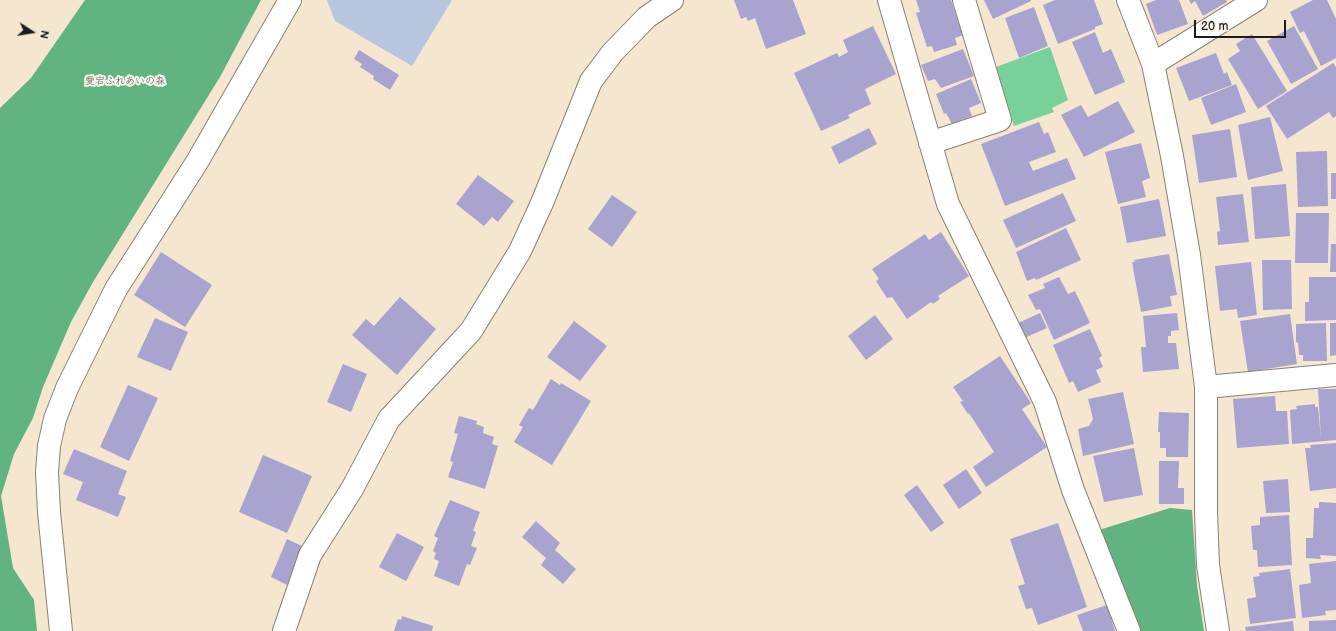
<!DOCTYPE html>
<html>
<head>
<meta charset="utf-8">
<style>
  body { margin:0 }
  #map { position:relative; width:1336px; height:631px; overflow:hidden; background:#f4e6cf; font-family:"Balsamiq Sans",sans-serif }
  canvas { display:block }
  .north { position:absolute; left:12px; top:12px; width:40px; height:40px; -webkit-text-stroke:3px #f7f3e8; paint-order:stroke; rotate:102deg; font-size:11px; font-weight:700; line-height:16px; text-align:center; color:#1c1c1c }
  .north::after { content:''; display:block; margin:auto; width:14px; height:18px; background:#1c1c1c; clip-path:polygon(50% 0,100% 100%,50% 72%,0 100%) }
  .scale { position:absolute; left:1194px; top:20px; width:92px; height:18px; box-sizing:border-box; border:2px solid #1c1c1c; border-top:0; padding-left:5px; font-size:12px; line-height:14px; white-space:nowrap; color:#1c1c1c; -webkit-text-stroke:3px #f7f3e8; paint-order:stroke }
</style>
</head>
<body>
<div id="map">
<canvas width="1336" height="631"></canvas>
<div class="north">N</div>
<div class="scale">20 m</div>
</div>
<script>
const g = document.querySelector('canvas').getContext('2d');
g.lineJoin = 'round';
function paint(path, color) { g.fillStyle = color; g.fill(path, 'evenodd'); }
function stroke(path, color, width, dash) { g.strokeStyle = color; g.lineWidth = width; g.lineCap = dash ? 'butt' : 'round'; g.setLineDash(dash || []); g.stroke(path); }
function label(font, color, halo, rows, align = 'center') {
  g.font = font + ' "Balsamiq Sans","Klee One",sans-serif'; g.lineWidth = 4; g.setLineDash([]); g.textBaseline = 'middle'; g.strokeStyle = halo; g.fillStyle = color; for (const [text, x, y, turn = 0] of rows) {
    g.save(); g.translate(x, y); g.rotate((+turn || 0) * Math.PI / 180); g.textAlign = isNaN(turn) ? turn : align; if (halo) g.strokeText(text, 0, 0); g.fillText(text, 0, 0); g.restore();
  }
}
paint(new Path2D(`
  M327,0H452L412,66L335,21Z`), '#b7c5de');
paint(new Path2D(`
  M1050,47L1068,100L1052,108L1054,112L1014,126L996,67Z`), '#77d198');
paint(new Path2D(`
  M85,0H261L220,77L93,282L71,322L43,387L33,418L14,454L1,496L13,568L34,600L37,631H0V108L31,78Z
  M1170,508L1192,510L1197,585L1204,631H1139L1099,530Z`), '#61b380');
paint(new Path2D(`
  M734,0H793L806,34L766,49L755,18L748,21L746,17L741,19Z
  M916,0H951L963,35L955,38L957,45L934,52L932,46L927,47L916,13L920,12Z
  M984,0H1031V1L993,19Z
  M1055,0H1094L1103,24L1095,27V29L1058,44L1043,5Z
  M1156,0H1179L1188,24L1157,35L1146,4Z
  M1189,0H1226L1227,2L1203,16L1195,1L1191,4Z
  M1313,0H1327L1336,19V58L1321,66L1304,31L1300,33L1290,12Z
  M1034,7L1048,46L1019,58L1005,18Z
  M873,26L896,74L865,89L871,104L848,115L850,118L821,131L794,73L837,53L839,57L848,52L843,40Z
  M1294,26L1318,69L1291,84L1267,41Z
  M1095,32L1103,53L1111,49L1125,82L1095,95L1072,42Z
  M1252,34L1287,91L1258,109L1228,59L1240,51L1236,44Z
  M963,49L974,76L941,88L935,79L928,81L921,65Z
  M359,50L399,75L390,90L373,79L374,76L360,67L362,64L354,59Z
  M1216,53L1224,74L1227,72L1232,85L1189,101L1176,68Z
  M1333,63L1336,67V116L1333,118L1329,112L1287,139L1266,106Z
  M971,79L981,103L969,108L972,116L952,124L946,113L944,114L936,94Z
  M1236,84L1246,112L1211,125L1201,98Z
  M1118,101L1135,132L1084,157L1061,115L1081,105L1088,117Z
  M1270,117L1283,171L1248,180L1238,125Z
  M1039,122L1044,134L1048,132L1056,152L1029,162L1033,171L1067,158L1076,179L1005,206L981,144Z
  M869,128L877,144L839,164L831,147Z
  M1230,129L1237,177L1199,183L1192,135Z
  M1141,143L1150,178L1142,181L1146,197L1118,204L1105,152Z
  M1327,151L1328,206L1298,207L1296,152Z
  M1331,173H1336V199H1331Z
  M478,175L514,201L498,222L492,217L484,226L456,204Z
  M1286,184L1290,236L1255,239L1251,187Z
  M1063,193L1076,221L1016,248L1003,220Z
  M1243,194L1249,242L1218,245L1217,232L1220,231L1216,197Z
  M612,195L637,212L612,247L588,229Z
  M1159,199L1166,236L1127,243L1120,207Z
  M1296,213H1329L1328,263H1295Z
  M1066,228L1081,260L1036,280L1035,278L1027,281L1016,252Z
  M941,232L969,276L938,296L940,299L933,304L931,302L907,319L892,297L887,298L876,281L879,279L872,269L925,234L929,240Z
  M1331,244H1336V272H1330Z
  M161,252L212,285L185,327L134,295Z
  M1169,254L1177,295L1170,296L1172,306L1141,312L1132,262H1135L1134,260Z
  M1262,260H1291L1292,309L1263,310Z
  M1251,262L1257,315L1238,318L1237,309L1220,311L1215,266Z
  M1059,277L1068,294L1075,291L1090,323L1054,340L1040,309L1036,310L1028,295L1045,288L1043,284Z
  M1309,277H1336V320L1305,321V302H1309Z
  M400,297L436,329L397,375L352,335L366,319L374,326Z
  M1040,313L1047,328L1022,339L1016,324Z
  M1177,313L1179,330L1171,331V336H1168V343H1176L1179,369L1143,372L1141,347H1146L1143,316Z
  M1290,314L1297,364L1248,372L1240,321Z
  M875,315L893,339L866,360L848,336Z
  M155,318L188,332L171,371L137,357Z
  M574,321L607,346L580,381L547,357Z
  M1326,323L1327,361H1303V355H1299L1298,342L1296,343V324Z
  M1330,323H1336V355L1330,356Z
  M1090,329L1102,356L1099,358L1103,367L1096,370L1101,382L1078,392L1073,381L1069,383L1053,345Z
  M1000,356L1031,403L1022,409L1047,447L986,487L973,467L994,452L969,413L968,414L960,402L963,401L953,387Z
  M343,364L367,374L351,412L327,402Z
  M551,379L560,385L561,383L591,401L552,465L514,442L523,427L519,425L529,408L533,410Z
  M128,385L158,398L129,461L100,447Z
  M1318,389H1336V440L1292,444L1290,410L1297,409L1296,406L1315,404V407H1318L1321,438Z
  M1123,392L1134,444L1083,456L1078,429L1089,426L1093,419L1088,399Z
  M1275,396L1276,411H1287L1289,444L1237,448L1233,399Z
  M1159,412L1189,413L1188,457H1166V448H1160V432H1158Z
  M459,416L477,421L476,424L484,427L483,433L494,437L492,444L498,446L485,489L448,477L453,462L450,461L458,434L454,433Z
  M1336,443V488L1310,491L1305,448H1311L1310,445Z
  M1134,448L1143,495L1104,502L1093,456Z
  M74,449L127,471L118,494L126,497L118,517L76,500L83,482L63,474Z
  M263,455L312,476L287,533L239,512Z
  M1159,461H1179L1178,488H1184V504H1159Z
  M966,469L982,493L959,509L943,485Z
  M1288,479L1290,512L1266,513L1263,481Z
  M917,485L944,523L931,532L904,495Z
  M450,500L480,512L473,531L476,532L471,546L477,548L470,565L467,564L459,586L434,576L439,561L434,559L436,553L433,551L438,538L434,536Z
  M1319,502L1336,503V556L1320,555L1321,559L1306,558V538H1313L1314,508H1319Z
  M1289,515L1292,565L1258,567L1257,550H1253L1251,526L1260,525V517Z
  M536,521L560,543L555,550L576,569L563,584L541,565L546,558L522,537Z
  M1058,523L1087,607L1038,625L1032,608L1026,609L1018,586L1025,584L1010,539Z
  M397,533L424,547L406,581L379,567Z
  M287,539L304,547L287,585L271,577Z
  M1336,561V610L1325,611L1326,615L1302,618L1299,585L1311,583L1309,564Z
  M1290,569L1296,618L1250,624L1247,599L1256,597L1253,577L1260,576L1259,573Z
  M1107,605L1115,631H1083L1077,615Z
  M402,616L433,626L432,631H394L398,619L401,620Z
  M1336,620V631H1309V621Z
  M1293,621L1294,631H1246L1245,627Z`), '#a9a3d0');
const minor = new Path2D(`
  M889,0L948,204L1045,402L1073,490L1129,631
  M1128,0L1153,64L1172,156L1189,255L1206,387V512L1208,565L1218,631
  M1153,64L1256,0
  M930,143L1000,120L964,0
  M1206,387L1336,375
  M61,631L49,512L47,472L49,446L55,419L67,388L116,289L197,162L290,0
  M284,631L310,555L352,489L389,419L471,331L520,251L542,203L591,81L613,52L647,17L672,0`);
stroke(minor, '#888176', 24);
stroke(minor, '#fff', 22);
label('10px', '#3c5b47', '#f7f3e8', [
  ["愛宕ふれあいの森",125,81]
]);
</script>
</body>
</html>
